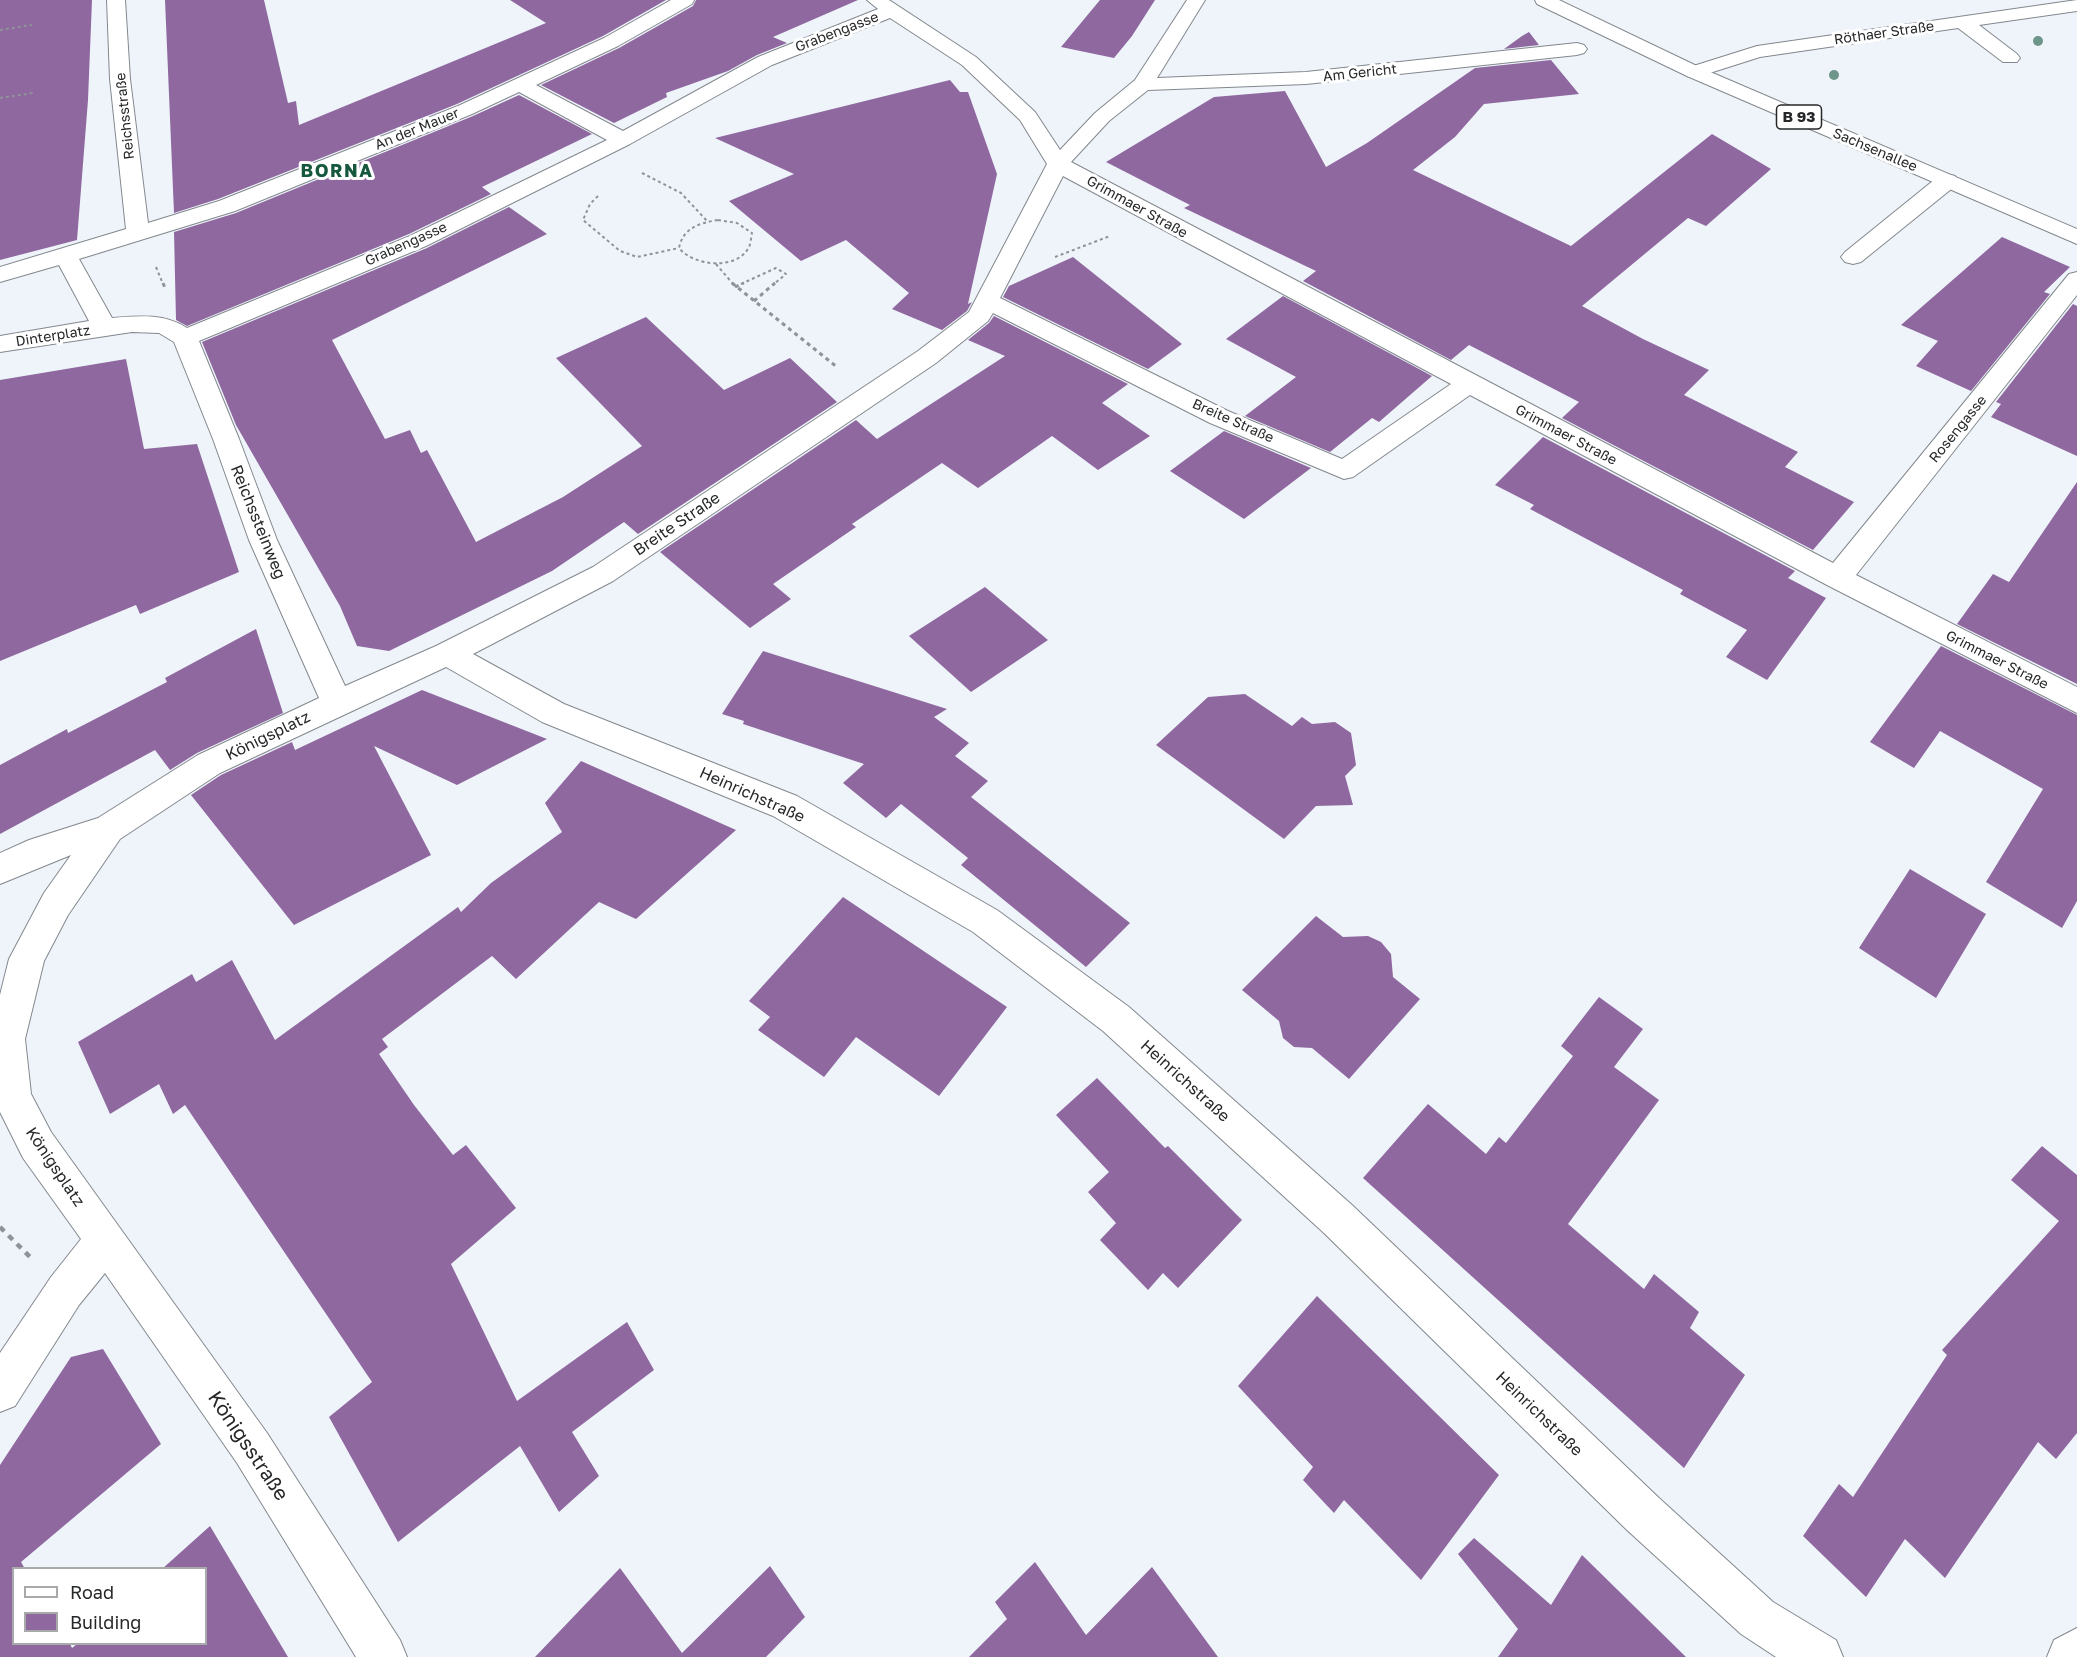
<!DOCTYPE html>
<html>
<head>
<meta charset="utf-8">
<style>
  body { margin:0 }
  #map { position:relative; width:2077px; height:1657px; overflow:hidden; background:#eef4fa; font-family:"Golos Text",sans-serif }
  canvas { display:block }
  .legend { position:absolute; left:12px; top:1567px; width:195px; height:78px; box-sizing:border-box; background:#fff; border:2px solid #a8a9a9; margin:0; padding:8px 10px; list-style:none; font-size:18px; color:#252729 }
  .legend li { display:flex; align-items:center; gap:12px; height:30px }
  .legend b { width:30px; border:2px solid #a8a9a9 }
</style>
</head>
<body>
<div id="map">
<canvas width="2077" height="1657"></canvas>
<ul class="legend">
<li><b style="height:8px;background:#fff"></b>Road</li>
<li><b style="height:16px;background:#8f68a0"></b>Building</li>
</ul>
</div>
<script>
const g = document.querySelector('canvas').getContext('2d');
g.lineJoin = 'round';
function paint(path, color) { g.fillStyle = color; g.fill(path, 'evenodd'); }
function stroke(path, color, width, dash) { g.strokeStyle = color; g.lineWidth = width; g.lineCap = dash ? 'butt' : 'round'; g.setLineDash(dash || []); g.stroke(path); }
function label(font, color, halo, rows, align = 'center') {
  g.font = font + ' "Golos Text",sans-serif'; g.lineWidth = 6; g.setLineDash([]); g.textBaseline = 'middle'; g.strokeStyle = halo; g.fillStyle = color; for (const [text, x, y, turn = 0] of rows) {
    g.save(); g.translate(x, y); g.rotate((+turn || 0) * Math.PI / 180); g.textAlign = isNaN(turn) ? turn : align; if (halo) g.strokeText(text, 0, 0); g.fillText(text, 0, 0); g.restore();
  }
}
paint(new Path2D(`
  M0,0H92L88,100L77,240L0,260Z
  M165,0H264L288,103L296,101L299,125L546,23L510,0H666L603,36L457,104L218,199L174,213Z
  M696,0H858L773,37L787,43L757,55L728,71L666,93L667,97L614,123L541,85L619,48L693,6Z
  M1100,0H1155L1132,36L1114,58L1061,47Z
  M1529,32L1539,45L1504,49L1522,36Z
  M1551,60L1579,94L1484,104L1455,137L1413,170L1571,246L1712,134L1771,169L1706,226L1688,218L1582,306L1643,339L1709,370L1684,395L1798,452L1785,467L1854,502L1813,550L1562,418L1579,402L1469,345L1451,360L1303,281L1316,271L1184,208L1190,205L1106,162L1214,97L1285,91L1326,167L1367,143L1475,68Z
  M950,80L960,92H968L997,174L968,304L972,302L967,311L942,330L892,309L909,293L846,240L801,261L729,201L794,174L715,138Z
  M519,95L592,134L482,187L491,194L409,234L187,326L176,320L174,232L236,213L473,116Z
  M509,207L547,234L332,340L385,439L410,430L421,453L427,450L476,542L563,497L642,446L556,358L646,317L724,390L790,358L837,402L638,534L624,522L552,571L389,651L357,646L340,606L236,425L202,342L427,248Z
  M2002,237L2070,267L2044,292L2050,294L1971,391L1916,366L1938,341L1901,325Z
  M1073,257L1182,344L1148,369L1003,297L1009,286Z
  M1283,296L1432,376L1379,422L1372,418L1330,452L1245,416L1296,377L1226,339Z
  M2073,304L2077,306V456L1991,417L2001,404L1996,402Z
  M994,316L1128,384L1102,403L1150,436L1098,470L1052,436L978,488L942,463L852,524L856,527L773,584L791,599L750,628L660,552L856,420L877,439L1005,356L968,340L989,323Z
  M126,359L144,449L197,444L239,572L140,614L136,605L0,661V380Z
  M1224,431L1311,468L1244,519L1170,471Z
  M1543,437L1795,571L1788,578L1826,598L1767,680L1726,657L1747,630L1680,594L1683,590L1530,509L1534,505L1495,485Z
  M2077,482V684L1957,624L1993,574L2009,582Z
  M985,587L1048,640L971,692L909,636Z
  M256,629L283,713L197,753L170,770L155,750L0,834V765L67,729L68,733L167,682L165,678Z
  M1941,646L2077,715V901L2062,928L1986,882L2043,789L1940,731L1914,768L1870,742Z
  M763,651L947,709L934,717L969,743L955,756L988,781L971,797L1130,923L1086,967L961,865L968,858L901,804L886,818L843,783L864,764L743,724L744,721L722,714Z
  M422,690L547,739L457,785L374,746L431,855L294,925L191,795L221,775L292,742L295,750Z
  M1245,694L1292,726L1302,717L1312,724L1335,722L1351,733L1356,765L1345,776L1353,805L1316,806L1284,839L1156,745L1208,697Z
  M581,761L736,830L636,919L599,902L516,979L492,956L382,1039L388,1047L379,1054L414,1105L453,1155L466,1145L516,1208L451,1264L517,1401L627,1322L654,1370L572,1432L599,1476L559,1512L520,1446L398,1542L329,1417L372,1382L185,1105L173,1114L159,1084L110,1114L78,1042L192,974L196,982L232,960L275,1040L458,907L461,912L491,883L562,832L545,803Z
  M1910,869L1986,914L1936,998L1859,948Z
  M843,897L1007,1007L939,1096L856,1037L824,1077L758,1030L770,1017L749,1001Z
  M1316,916L1343,937L1368,936L1381,942L1391,954L1393,977L1420,999L1349,1079L1312,1048L1294,1047L1283,1038L1279,1021L1242,990Z
  M1599,997L1643,1029L1614,1067L1659,1100L1568,1224L1644,1289L1654,1274L1699,1312L1690,1328L1745,1375L1684,1468L1363,1178L1428,1104L1486,1154L1499,1137L1506,1143L1573,1056L1561,1046Z
  M1097,1078L1165,1148L1168,1146L1242,1220L1178,1288L1163,1273L1148,1290L1100,1240L1116,1223L1088,1192L1109,1172L1056,1115Z
  M2042,1146L2077,1175V1433L2056,1459L2038,1442L1945,1578L1905,1539L1866,1597L1803,1536L1839,1484L1853,1497L1947,1355L1942,1350L2059,1221L2011,1180Z
  M1317,1296L1499,1475L1421,1580L1344,1500L1334,1513L1303,1480L1313,1467L1238,1386Z
  M103,1349L161,1444L21,1562L25,1569H14V1644H70L72,1648L77,1644H206V1569H162L210,1526L288,1657H0V1465L71,1357Z
  M1474,1538L1551,1605L1582,1555L1686,1657H1498L1518,1629L1458,1554Z
  M1035,1562L1086,1635L1152,1567L1218,1657H969L1007,1619L995,1602Z
  M770,1566L805,1617L766,1657H535L620,1568L682,1653Z`), '#8f68a0');
const minor = new Path2D(`
  M107,0H125L130,79L148,223L219,201L458,106L604,38L671,0H694L692,4L618,46L536,85L623,131L758,57L878,9L867,0H889L976,57L1035,112L1060,150L1095,113L1135,80L1187,0H1205L1157,78L1306,72L1577,43L1584,45L1587,49L1584,53L1577,55L1306,84L1148,90L1109,121L1071,162L1833,563L2069,274L2077,272V295L1856,575L2077,687V713L1827,585L1470,395L1353,477L1344,479L1210,423L993,313L988,321L936,363L613,581L473,654L564,704L797,796L997,910L1129,1007L1352,1205L1659,1498L1773,1602L1836,1640L1843,1657H1776L1741,1634L1627,1530L1324,1233L1103,1031L973,932L773,816L542,722L446,667L220,773L120,839L68,915L44,961L25,1039L31,1094L51,1132L267,1433L400,1640L407,1657H356L237,1463L105,1273L79,1305L15,1406L0,1412V1353L51,1277L81,1239L23,1158L0,1112V995L9,959L44,893L71,855L0,884V853L29,840L98,818L198,755L319,698L249,540L213,439L174,342L159,333L132,332L0,352V336L89,321L59,265L0,282V267L126,229L110,79ZM890,18L962,65L1020,120L1047,164L969,312L918,351L593,567L436,646L345,686L277,540L239,439L199,341L426,246L630,144L772,65ZM519,92L607,140L410,236L187,328C164,313 138,316 112,318L79,259L235,211L472,114ZM1063,176L1451,384L1342,459L1228,411L1000,298Z
  M2077,0V11L1979,25L2017,54L2020,58L2017,62H2003L1958,28L1760,57L1694,78L1687,76L1684,72L1687,68L1757,46Z
  M1947,174L1955,176L1958,181L1955,186L1861,262L1853,264L1845,262L1841,257L1845,252L1939,176Z
  M2077,1628V1657H2047L2054,1640Z`);
const major = new Path2D(`
  M1535,0H1559L1701,68L2077,229V244L1687,76L1537,4Z`);
stroke(minor, '#82888d', 2);
stroke(major, '#82888d', 2);
stroke(new Path2D(`
  M0,30L32,25
  M0,98L33,93
  M642,173L681,193L708,222
  M598,196L590,204L583,220L620,251L637,257L679,248
  M718,220L737,223L752,233C751,237 751,243 749,247C737,271 693,266 679,248C683,228 699,223 718,220Z
  M1055,257L1110,236
  M716,264L733,284
  M156,267L163,284
  M741,284L776,268L786,274L774,284`), '#8f9397', 2, [3, 3]);
stroke(new Path2D(`
  M163,283L165,288
  M732,283L837,367
  M735,287L744,283
  M754,301L775,283`), '#8f9397', 3, [4, 4]);
stroke(new Path2D(`
  M0,1227L30,1257`), '#8f9397', 4.5, [6, 6]);
paint(minor, '#fff');
paint(major, '#fff');
g.fillStyle = '#6e958a';
for (const [x, y] of [
  [2038,41],
  [1834,75]
]) { g.beginPath(); g.arc(x, y, 5, 0, 2 * Math.PI); g.fill(); }
label('14px', '#252729', '#fff', [
  ["Grabengasse",837,32,-21],
  ["Röthaer Straße",1884,33,-8],
  ["Am Gericht",1360,73,-6],
  ["Reichsstraße",125,116,-96],
  ["An der Mauer",417,129,-22],
  ["Sachsenallee",1875,150,23],
  ["Grimmaer Straße",1137,207,29],
  ["Grabengasse",406,244,-24],
  ["Dinterplatz",53,336,-9],
  ["Breite Straße",1233,421,24],
  ["Rosengasse",1958,429,-51],
  ["Grimmaer Straße",1566,435,28],
  ["Grimmaer Straße",1997,660,27]
]);
for (const [x, y, w] of [
  [1799,117,45]
]) { const box = new Path2D(); box.roundRect(x - w / 2, y - 12, w, 24, 4.5); g.fillStyle = '#fff'; g.fill(box); stroke(box, '#252729', 1.5); }
label('bold 15px', '#252729', null, [
  ["B 93",1799,117]
]);
label('16px', '#252729', '#fff', [
  ["Reichssteinweg",258,522,68],
  ["Breite Straße",677,524,-34],
  ["Königsplatz",268,736,-26],
  ["Heinrichstraße",752,795,24],
  ["Heinrichstraße",1185,1081,42],
  ["Königsplatz",55,1167,56],
  ["Heinrichstraße",1539,1414,44]
]);
g.letterSpacing = '1.5px';
label('bold 18px', '#16583d', '#fff', [
  ["BORNA",337,171]
]);
g.letterSpacing = '0px';
label('20px', '#252729', '#fff', [
  ["Königsstraße",248,1446,56]
]);
</script>
</body>
</html>
